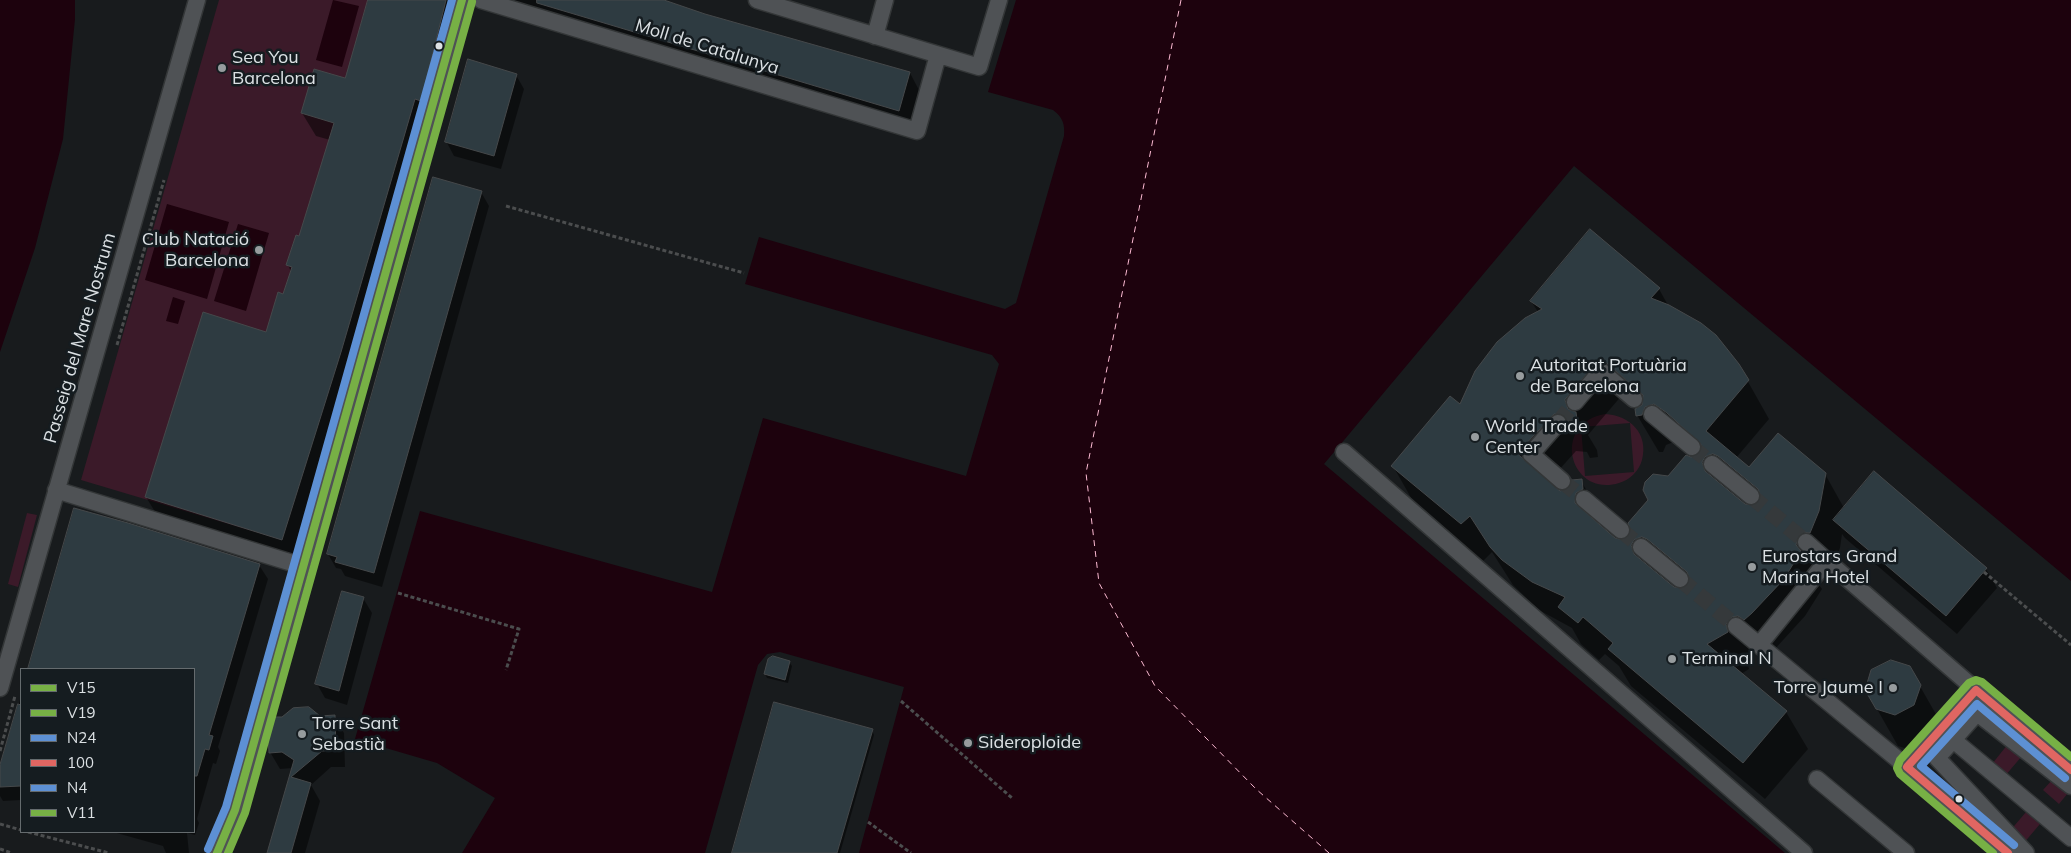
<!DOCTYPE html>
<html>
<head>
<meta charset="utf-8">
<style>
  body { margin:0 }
  #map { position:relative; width:2071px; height:853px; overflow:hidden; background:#181b1d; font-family:Mulish,sans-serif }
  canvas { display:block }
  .legend { position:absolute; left:20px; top:668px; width:175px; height:165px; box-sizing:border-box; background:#151c20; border:1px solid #656b6e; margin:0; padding:6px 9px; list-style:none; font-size:15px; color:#dce1e4 }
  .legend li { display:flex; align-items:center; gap:10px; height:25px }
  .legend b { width:25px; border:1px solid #656b6e }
</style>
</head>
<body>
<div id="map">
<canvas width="2071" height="853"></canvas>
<ul class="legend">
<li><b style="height:6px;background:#77b045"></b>V15</li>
<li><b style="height:6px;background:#77b045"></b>V19</li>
<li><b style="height:6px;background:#5d90d4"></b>N24</li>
<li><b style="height:6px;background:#e06662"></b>100</li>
<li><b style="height:6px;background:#5d90d4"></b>N4</li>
<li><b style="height:6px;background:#77b045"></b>V11</li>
</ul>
</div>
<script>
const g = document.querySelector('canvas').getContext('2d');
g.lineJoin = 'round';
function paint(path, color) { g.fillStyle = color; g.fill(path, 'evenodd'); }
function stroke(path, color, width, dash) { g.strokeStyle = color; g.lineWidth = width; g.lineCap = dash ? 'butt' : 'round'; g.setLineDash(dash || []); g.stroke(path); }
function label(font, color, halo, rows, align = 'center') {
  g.font = font + ' Mulish,sans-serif'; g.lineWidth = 5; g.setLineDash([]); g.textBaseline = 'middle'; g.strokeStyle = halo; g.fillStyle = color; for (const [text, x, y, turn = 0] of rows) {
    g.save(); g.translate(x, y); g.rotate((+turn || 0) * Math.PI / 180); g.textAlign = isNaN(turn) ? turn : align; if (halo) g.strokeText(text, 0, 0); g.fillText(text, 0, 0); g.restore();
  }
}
paint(new Path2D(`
  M219,0H446L421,101L415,100L282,540L81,480Z
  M1605,414C1630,415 1649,434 1642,460C1639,471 1630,480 1619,483C1570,498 1550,424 1605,414ZM1630,423L1634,472L1585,476L1581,427Z
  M27,513L37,515L18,587L8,584Z
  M2008,744L2022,756L2005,776L1992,764Z
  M2052,780L2068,793L2059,804L2043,790Z
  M2026,812L2040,824L2023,844L2009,832Z`), '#3b1a29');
paint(new Path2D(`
  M0,0H75V19L63,139L35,248L0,352Z
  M333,0L359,6L342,67L316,60Z
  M1016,0H2071V581L1574,166L1324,464L1785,853H859L904,687L780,652L767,654L758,665L705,853H462L495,798L437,763L355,739L420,511L712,592L763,418L966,476L999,364L992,355L745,284L759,237L1005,309L1016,303L1064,136C1065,125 1063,117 1053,110L988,92Z
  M167,204L229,222L207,299L145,280Z
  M238,224L269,233L246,311L214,301Z
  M173,297L185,301L178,324L166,321Z`), '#1d020d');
paint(new Path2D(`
  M369,0H446L459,23L295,562L160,520L146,497L267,333L284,295L291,272L288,265L300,237L330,140L316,136L302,113L346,80Z
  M512,0H656L910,73L920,92L909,129L519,13Z
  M516,75L524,89L501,169L454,156L446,141Z
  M481,192L489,206L382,587L345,576L341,569L336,568L328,554Z
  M1659,289L1669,307L1738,364L1769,419L1736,458L1749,469L1825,474L1844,508L1874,473L1986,569L1997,588L1957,634L1845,538L1842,534L1840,548L1831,570L1825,569L1817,582L1822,589L1805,616L1774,650L1754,654L1747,662L1749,669L1741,674L1786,712L1808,749L1765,799L1631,686L1619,666L1605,654L1599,660L1581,644L1572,628L1539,610L1513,585L1492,552L1483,561L1414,503L1393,466L1460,406L1538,312L1531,301ZM1563,394L1573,411H1571L1561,395ZM1623,394L1639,408L1637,415L1659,452H1663L1666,445L1676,441L1697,456L1691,458L1668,478L1630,537L1620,541L1602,528L1604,527L1603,518L1581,481L1570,489L1559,492L1548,482L1576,451L1587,452L1590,458L1598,457L1597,450L1588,435ZM1735,491L1741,493L1758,507L1745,505L1730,493ZM1664,574L1670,576L1687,590L1674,588L1659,576Z
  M75,510L259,565L268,579L218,747L220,751L216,764L213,763L197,819L199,823L195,835L187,833L189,853H166L163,846L113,832H194V669H29Z
  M363,598L372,613L347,705L325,698L317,684Z
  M789,662L792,666L788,683L767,678L765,674Z
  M1909,667L1941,723L1917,752L1898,746L1877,709Z
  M21,696V800L3,801L0,796V770Z
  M334,716L344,733L345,767H331L311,785L320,801L305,853H268L293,768L280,769L270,752L320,717Z
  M872,730L874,735L840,853H734Z`), '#0007');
stroke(new Path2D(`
  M1181,0L1086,473L1099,583L1155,686L1256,789L1329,853`), '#fdbbd3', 1, [6, 5]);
const building = new Path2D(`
  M368,0H446L421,101L415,99L341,352L282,540L145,497L203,312L266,332L278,292L283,294L292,267L286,265L296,235L299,236L334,123L301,113L314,69L345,78Z
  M537,0H664L705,14L910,72L899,111L537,3Z
  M468,59L517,74L494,156L445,142Z
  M433,177L482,191L374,573L335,562L337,557L327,554Z
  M1590,229L1660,288L1651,298L1669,305L1701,323L1716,335L1739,364L1749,380L1706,431L1749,467L1778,433L1826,473L1819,511L1810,533L1803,532L1798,536L1796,545L1801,551L1784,579L1752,613L1744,620L1738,616L1732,617L1726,624L1728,632L1707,644L1787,711L1743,763L1608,649L1613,643L1583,617L1578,623L1558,607L1565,597L1532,582L1502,560L1490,547L1470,516L1461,524L1391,466L1450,396L1460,404L1475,371L1497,342L1525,318L1542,309L1530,301ZM1601,358L1643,395L1642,405L1635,409L1636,416L1642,415L1645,407L1654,404L1667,413L1701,444L1699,454L1691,457L1686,455L1668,476L1653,474L1645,482L1643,490L1648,500L1628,523L1631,532L1624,540L1615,538L1575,503L1576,493L1583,489L1582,479L1572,480L1569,488L1560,491L1519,455L1523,447L1554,414L1564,415L1568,421L1577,420L1576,412L1568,409L1565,400ZM1713,454L1718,456L1758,489L1761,497L1758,503L1754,505L1745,504L1705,471L1702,462L1705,457ZM1642,537L1647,539L1687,572L1690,580L1687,586L1683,588L1674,587L1634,554L1631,545L1634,540Z
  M1874,471L1987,568L1946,616L1833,520Z
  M74,508L128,523L260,564L209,735L213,736L209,750L205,749L197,776H194V669H28Z
  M342,591L364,597L339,691L315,684Z
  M773,656L790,661L785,680L764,674L768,659Z
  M1891,660L1910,666L1921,685L1914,705L1895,715L1876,709L1865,690L1871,670Z
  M774,702L873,729L837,853H732Z
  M18,704L21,705V786L0,787V765Z
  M309,707L320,716L335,715L336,750L322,751L291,777L311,783L291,853H267L294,760L282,752L269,753L268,728L271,717H282L293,708Z`);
paint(building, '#2e3b41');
stroke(building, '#45484a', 1);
stroke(new Path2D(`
  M1558,423L1575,402
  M1692,447L1712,464
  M1562,481L1584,499
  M1751,496L1806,542
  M1621,530L1641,547
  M1680,579L1736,626`), '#35393b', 16, [16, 8]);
const minor = new Path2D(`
  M481,0L917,131L938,55
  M757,0L979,67L999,0
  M875,36L885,0
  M1575,402L1601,371L1634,399
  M1652,414L1692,447
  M1558,423L1531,454L1562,481
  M1344,452L1804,853
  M1712,464L1751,496
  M56,490L302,566
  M1584,499L1621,530
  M1806,542L1827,561
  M1641,547L1680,579
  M1736,626L1759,645
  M0,688L197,0
  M1946,734L2071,838
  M1907,767L1759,645L1827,561L1976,690
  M1817,779L1906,853
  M217,853L235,810L302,566L452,41L462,0
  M2008,853L1907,767L1976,690L2071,770
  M2026,853L1937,758L1977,713L2071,786`);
stroke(minor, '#333637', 19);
stroke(new Path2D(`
  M506,206L744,273
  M117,345L164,180
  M1984,572L2071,645
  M398,593L519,629L506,670
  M901,701L1012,798
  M0,751L15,696
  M868,822L911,853
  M0,824L21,830
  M28,832L109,853
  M0,849L12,853`), '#4b4d4e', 3, [4, 2.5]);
stroke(minor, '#4f5255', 16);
stroke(new Path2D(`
  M217,853L235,810L462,0`), '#77b045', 8);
stroke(new Path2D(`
  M228,853L245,813L472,2`), '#77b045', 8);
stroke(new Path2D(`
  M208,849L226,807L452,0`), '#5d90d4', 8);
stroke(new Path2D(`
  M2008,853L1907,767L1976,690L2071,770`), '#e06662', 8);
stroke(new Path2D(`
  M2014,845L1921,766L1977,704L2065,778`), '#5d90d4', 8);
stroke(new Path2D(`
  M1993,853L1900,774L1897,768L1900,760L1969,683L1976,680L1982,682L2071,757`), '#77b045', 8);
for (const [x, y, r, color] of [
  [439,46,4.5,"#dce1e4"],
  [222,68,5,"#979c9e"],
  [259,250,5,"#979c9e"],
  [1520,376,5,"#979c9e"],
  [1475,437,5,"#979c9e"],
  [1752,567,5,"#979c9e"],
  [1672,659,5,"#979c9e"],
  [1893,688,5,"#979c9e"],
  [302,734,5,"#979c9e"],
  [968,743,5,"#979c9e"],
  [1959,799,4.5,"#dce1e4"]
]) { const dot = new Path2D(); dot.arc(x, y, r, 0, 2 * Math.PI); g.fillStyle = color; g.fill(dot); stroke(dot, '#151c20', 2); }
label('18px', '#dce1e4', '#151c20', [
  ["Moll de Catalunya",707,47,17],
  ["Passeig del Mare Nostrum",80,338,-74]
]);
label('18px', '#dce1e4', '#151c20', [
  ["Sea You",232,58],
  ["Barcelona",232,79],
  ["Club Natació",249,240,"right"],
  ["Barcelona",249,261,"right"],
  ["Autoritat Portuària",1530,366],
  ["de Barcelona",1530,387],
  ["World Trade",1485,427],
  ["Center",1485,448],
  ["Eurostars Grand",1762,557],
  ["Marina Hotel",1762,578],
  ["Terminal N",1682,659],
  ["Torre Jaume I",1883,688,"right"],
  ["Torre Sant",312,724],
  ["Sebastià",312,745],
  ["Sideroploide",978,743]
], 'left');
</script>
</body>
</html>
